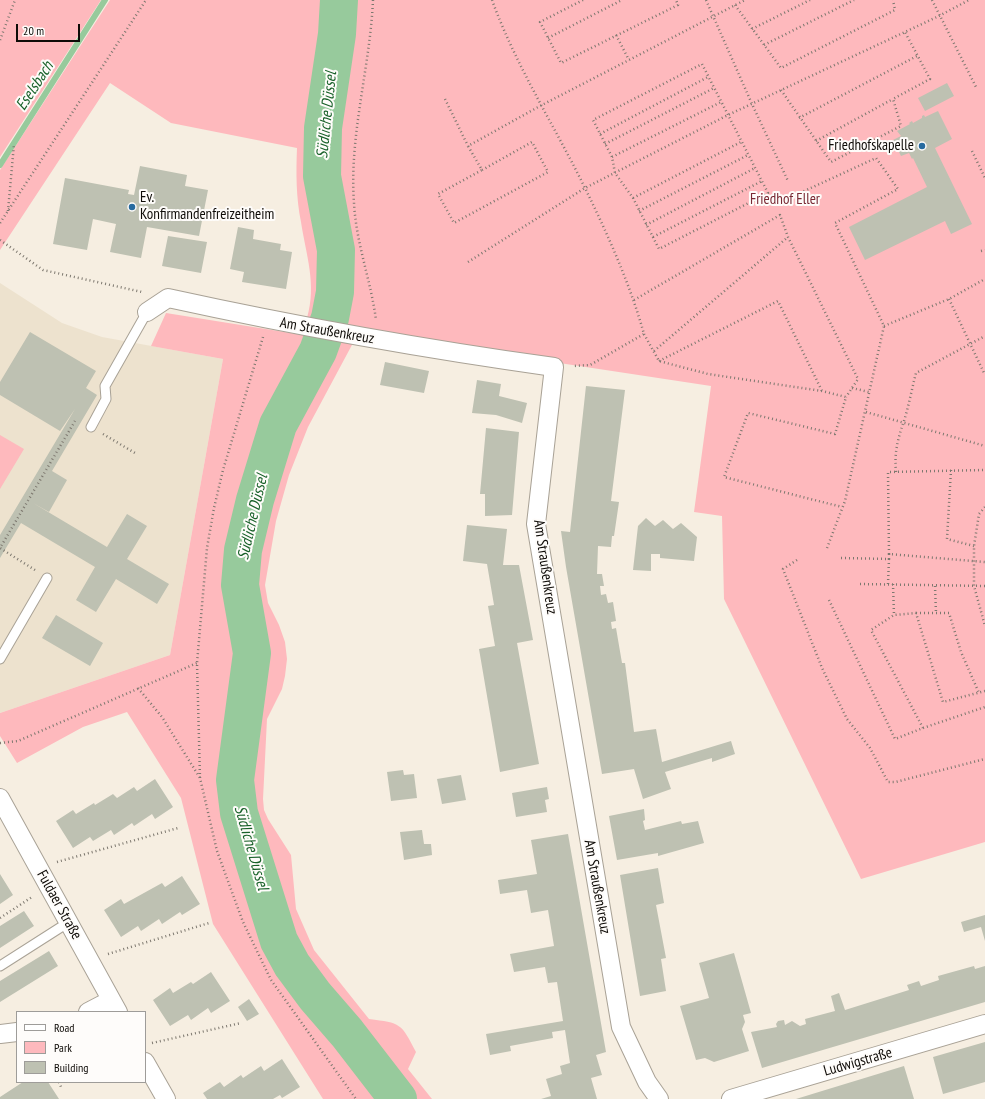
<!DOCTYPE html>
<html>
<head>
<meta charset="utf-8">
<style>
  body { margin:0 }
  #map { position:relative; width:985px; height:1099px; overflow:hidden; background:#f6eee1; font-family:"PT Sans Narrow",sans-serif }
  canvas { display:block }
  .legend { position:absolute; left:16px; top:1011px; width:130px; height:72px; box-sizing:border-box; background:#fefcfa; border:1px solid #9e9c99; margin:0; padding:5px 7px; list-style:none; font-size:12px; color:#0e0b07 }
  .legend li { display:flex; align-items:center; gap:8px; height:20px }
  .legend b { width:20px; border:1px solid #9e9c99 }
  .scale { position:absolute; left:16px; top:24px; width:64px; height:18px; box-sizing:border-box; border:2px solid #0e0b07; border-top:0; padding-left:5px; font-size:12px; line-height:14px; white-space:nowrap; color:#0e0b07; -webkit-text-stroke:3px #fefcfa; paint-order:stroke }
</style>
</head>
<body>
<div id="map">
<canvas width="985" height="1099"></canvas>
<ul class="legend">
<li><b style="height:5px;background:#fff"></b>Road</li>
<li><b style="height:11px;background:#feb9bd"></b>Park</li>
<li><b style="height:11px;background:#bec1b2"></b>Building</li>
</ul>
<div class="scale">20 m</div>
</div>
<script>
const g = document.querySelector('canvas').getContext('2d');
g.lineJoin = 'round';
function paint(path, color) { g.fillStyle = color; g.fill(path, 'evenodd'); }
function stroke(path, color, width, dash) { g.strokeStyle = color; g.lineWidth = width; g.lineCap = dash ? 'butt' : 'round'; g.setLineDash(dash || []); g.stroke(path); }
function label(font, color, halo, rows, align = 'center') {
  g.font = font + ' "PT Sans Narrow",sans-serif'; g.lineWidth = 4; g.setLineDash([]); g.textBaseline = 'middle'; g.strokeStyle = halo; g.fillStyle = color; for (const [text, x, y, turn = 0] of rows) {
    g.save(); g.translate(x, y); g.rotate((+turn || 0) * Math.PI / 180); g.textAlign = isNaN(turn) ? turn : align; if (halo) g.strokeText(text, 0, 0); g.fillText(text, 0, 0); g.restore();
  }
}
paint(new Path2D(`
  M0,283L62,323L102,337L223,359L170,655L0,713Z`), '#ede2ce');
paint(new Path2D(`
  M0,0H101L0,157Z
  M110,0H985V842L861,879L724,599L722,516L694,512L711,386L467,349L307,318C317,284 306,255 301,222C296,197 296,173 297,148L171,123L110,83L0,250V170Z
  M166,313L353,343L308,427L289,475L276,521L265,585L268,603L279,625L285,642L287,659L285,676L282,689L267,719L263,799L264,810L268,819L291,855L296,909L314,950L369,1019C401,1023 401,1023 416,1052L408,1069L432,1099H323L213,924L181,798L127,712L83,727L17,763L0,736V713L170,655L223,359L151,346Z
  M0,435L24,449L0,489Z`), '#feb9bd');
stroke(new Path2D(`
  M0,165L105,0`), '#97ca9c', 6);
stroke(new Path2D(`
  M339,0L337,34L323,128L322,176L336,250L335,292L330,318L318,351L278,425L255,500L243,550L240,585L252,653L235,780L239,813L279,941L292,965L315,996L347,1033L398,1099`), '#97ca9c', 38);
paint(new Path2D(`
  M947,83L954,96L925,111L918,98Z
  M938,111L952,139L935,148L972,224L951,234L945,221L865,260L849,227L927,187L913,158L912,159L909,153L901,156L893,140L901,136L897,131L910,124L909,123L912,121L913,123L922,118V116L924,115L925,117Z
  M140,166L187,175L185,186L208,190L199,236L147,227L141,258L110,252L116,224L93,219L87,250L53,244L65,178L129,190L128,194L134,195Z
  M238,227L254,230L253,239L281,244L280,250L292,252L286,289L242,282L244,272L230,269Z
  M168,236L207,242L201,273L162,266Z
  M30,332L96,371L86,388L97,395L52,471L67,480L49,512L33,503L107,547L127,514L147,526L127,559L169,584L157,604L116,579L96,612L76,600L95,567L21,523L0,558V535L75,409L60,431L0,395V382Z
  M385,362L429,371L424,393L380,385Z
  M477,380L501,384L499,396L527,403L522,423L496,415L472,413Z
  M586,386L625,390L611,501L619,502L614,536H612L611,547L598,546L597,574H602L604,586H600L601,595L606,594L608,603L613,602L616,621L611,622L612,629L616,628L622,663H625L634,732L656,729L662,762L731,741L735,754L712,762V758L665,772L671,789L643,799L634,769L602,774L566,567L561,531L570,532Z
  M486,428L519,432L512,515L485,516V494H480Z
  M646,518L655,526L663,520L673,529L681,523L697,537L694,561L660,558V554H651V571L633,570L638,526Z
  M467,525L507,529L503,565H519L533,640L517,643L539,764L500,772L479,649L495,646L488,606L494,605L487,564L463,561Z
  M56,615L103,643L90,666L42,638Z
  M403,770L404,775L414,774L417,798L391,801L387,772Z
  M461,775L466,800L442,804L437,779Z
  M155,779L173,807L155,819L152,814L134,826L132,823L114,835L111,830L93,841L90,837L73,848L56,821L73,810L76,814L94,803L95,805L113,794L117,798L134,787L137,791Z
  M547,787L549,799L545,800L547,812L516,817L512,793Z
  M644,809L645,820L643,821L645,830L681,821L682,824L698,821L704,843L658,856V853L617,860L609,816Z
  M422,830L424,844H431L432,855L404,860L400,832Z
  M568,834L606,1052L596,1055L602,1075L591,1078L597,1099H541L551,1096L546,1079L562,1074L560,1066L570,1063L565,1030L552,1032L553,1038L510,1046L511,1051L490,1055L486,1034L563,1021L557,982L548,983L545,967L514,972L510,954L554,946L548,910L531,913L527,890L500,894L498,880L537,874L531,840Z
  M658,868L664,903L656,905L666,958L661,959L666,991L640,996L620,875Z
  M0,874L13,895L0,904Z
  M182,876L200,904L182,915L180,912L162,924L159,919L141,931L138,926L121,937L104,910L121,899L124,904L162,883L165,887Z
  M24,911L34,926L0,948V926Z
  M985,915V941L981,927L964,932L961,922Z
  M49,951L58,966L0,1002V981Z
  M734,953L751,1013L743,1015L745,1022L742,1029L749,1051L714,1062L705,1058L696,1060L680,1006L709,998L699,963Z
  M974,966L975,969L985,966V1002L762,1068L751,1032L777,1027L776,1024L778,1021L784,1020L785,1025L792,1021L800,1026L806,1024L805,1019L835,1011L831,996L839,993L845,1010L909,990L907,985L919,981L921,986L939,980L938,976Z
  M211,972L230,1001L211,1013L208,1008L191,1020L188,1015L170,1026L153,1000L170,988L173,993L191,982L193,984Z
  M249,999L259,1014L247,1021L238,1007Z
  M985,1042V1082L943,1094L933,1057Z
  M282,1059L300,1087L282,1098L280,1095L273,1099H207L203,1093L220,1082L224,1087L241,1075L243,1078L261,1066L264,1071Z
  M904,1066L914,1099H796L822,1091Z
  M23,1082H48L59,1099H0V1097Z`), '#bec1b2');
const service = new Path2D(`
  M91,427L106,399L105,386L147,312
  M0,659L47,578
  M0,966L69,922`);
const minor = new Path2D(`
  M147,312L168,298C296,326 424,349 554,367L536,524L621,1027L647,1082L659,1099
  M0,798L118,1012
  M88,1012L111,1000
  M0,1034L17,1032
  M145,1062L166,1099
  M731,1099L985,1024`);
stroke(service, '#a9a296', 11);
stroke(minor, '#a9a296', 20);
stroke(new Path2D(`
  M373,0C370,68 349,135 354,203C356,243 371,281 376,320
  M492,0C516,66 554,125 585,188C608,235 630,284 644,334L590,365L573,366
  M583,0L540,22L561,63L678,5L676,0
  M706,0L752,104L788,181
  M932,0L977,89
  M735,5L781,68L895,10L893,0
  M752,29L810,0
  M616,35L629,60
  M548,38L622,0
  M0,40L15,0
  M764,45L854,0
  M702,64L768,193L659,249L633,198L615,173L612,157L593,120Z
  M781,90L831,162L901,126L893,99L930,79L905,32
  M445,99L468,146
  M799,118L917,56
  M600,134L708,77
  M816,141L893,99
  M605,144L714,88
  M972,151L985,178
  M612,157L721,102
  M482,170L532,142L548,172L454,223L438,194L482,170L468,146L540,106L745,0
  M800,193L876,158L898,189L835,223L884,326L845,501L827,548
  M633,198L741,142
  M8,211L14,144
  M639,211L748,155
  M0,223L146,0
  M646,225L755,168
  M653,237L762,181
  M0,240L43,270L142,292
  M981,251L985,250
  M468,262L585,188L728,115L939,16L969,0
  M949,299L985,375
  M634,300L780,215L788,237L858,379L846,397
  M884,326L949,299L985,279
  M644,334L659,361L708,374L822,391L846,397L835,434L748,413L724,477L842,507
  M263,337L223,470L214,508L207,548L197,663L200,778L217,851L243,922L271,980L356,1099
  M654,351L788,237
  M659,361L778,301L822,391
  M852,388L869,392
  M866,412L985,446
  M103,434L135,453
  M951,470L947,539L974,546
  M896,472C894,453 898,438 904,421C909,405 912,388 916,373L985,336
  M985,507L979,514L974,546V586L985,626
  M889,554L888,472L985,470
  M841,558L889,559V554L985,562
  M797,560L783,569L822,668L847,719L870,748L888,782H896L985,759
  M35,570L0,548L75,421
  M860,584L985,586
  M888,584L889,559
  M893,584L894,615
  M935,586L936,613
  M829,600L895,739L923,728L985,707
  M916,613H949L961,652L979,693
  M138,688L162,717L200,778
  M923,728L871,630L894,615L916,613L943,702L985,691
  M0,743L18,741L197,663
  M57,862L178,828
  M0,918L32,897
  M108,954L209,923
  M152,1043L241,1023
  M59,1082L61,1087`), '#7d786f', 2.5, [1, 3]);
stroke(service, '#fff', 9);
stroke(minor, '#fff', 18);
for (const [x, y, r, color] of [
  [922,146,4,"#276a9f"],
  [132,207,4,"#276a9f"]
]) { const dot = new Path2D(); dot.arc(x, y, r, 0, 2 * Math.PI); g.fillStyle = color; g.fill(dot); stroke(dot, '#fefcfa', 1.5); }
label('15px', '#0e0b07', '#fefcfa', [
  ["Friedhofskapelle",914,146],
  ["Ev.",140,198,"left"],
  ["Konfirmandenfreizeitheim",140,215,"left"]
], 'right');
label('15px', '#7a2934', '#fefcfa', [
  ["Friedhof Eller",785,200]
]);
label('15px', '#0e0b07', '#fefcfa', [
  ["Am Straußenkreuz",327,331,10],
  ["Am Straußenkreuz",545,567,82],
  ["Am Straußenkreuz",597,887,80],
  ["Fuldaer Straße",59,905,61],
  ["Ludwigstraße",858,1062,-16]
]);
label('italic 16px', '#186129', '#fefcfa', [
  ["Eselsbach",35,86,-57],
  ["Südliche Düssel",327,115,-84],
  ["Südliche Düssel",253,517,-77],
  ["Südliche Düssel",251,848,74]
]);
</script>
</body>
</html>
